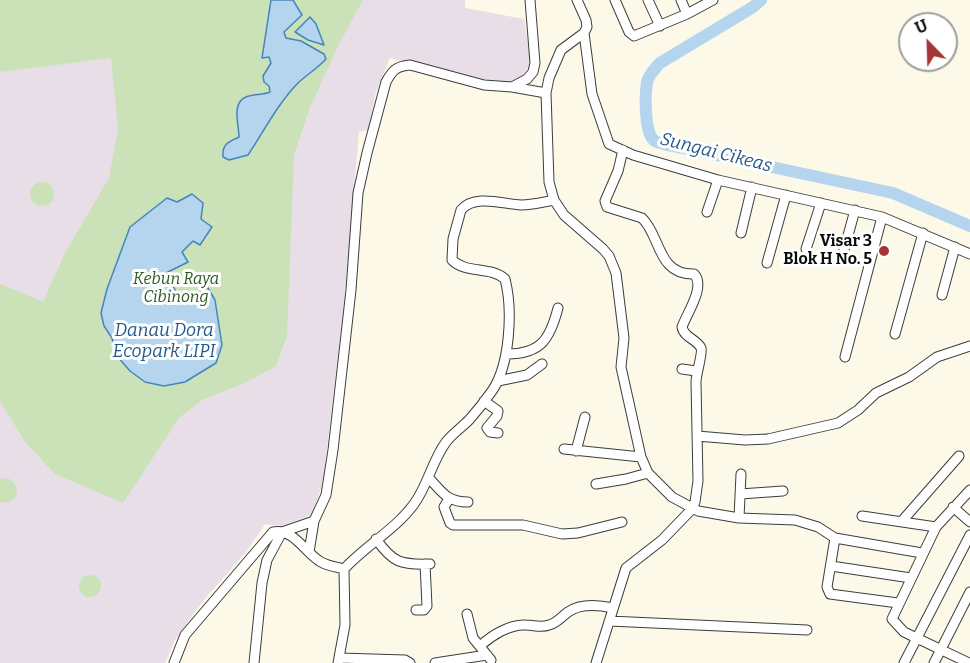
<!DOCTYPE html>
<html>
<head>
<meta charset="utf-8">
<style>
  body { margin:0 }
  #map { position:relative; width:970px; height:663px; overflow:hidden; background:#fcf9e9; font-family:Bitter,serif }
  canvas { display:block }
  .north { position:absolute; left:898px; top:12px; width:60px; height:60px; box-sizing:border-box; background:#fff; border:2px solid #9d9d9d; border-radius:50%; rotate:337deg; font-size:16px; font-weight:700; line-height:24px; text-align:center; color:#0a0a0a }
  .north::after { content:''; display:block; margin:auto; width:21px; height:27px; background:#a73434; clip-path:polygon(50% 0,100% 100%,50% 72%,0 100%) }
</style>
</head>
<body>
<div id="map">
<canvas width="970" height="663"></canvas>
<div class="north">U</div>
</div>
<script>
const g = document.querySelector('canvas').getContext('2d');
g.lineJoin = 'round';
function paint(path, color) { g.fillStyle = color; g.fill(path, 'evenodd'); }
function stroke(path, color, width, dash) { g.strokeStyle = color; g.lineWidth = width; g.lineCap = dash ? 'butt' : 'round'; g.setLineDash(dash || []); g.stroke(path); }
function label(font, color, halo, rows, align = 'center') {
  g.font = font + ' Bitter,serif'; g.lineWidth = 6; g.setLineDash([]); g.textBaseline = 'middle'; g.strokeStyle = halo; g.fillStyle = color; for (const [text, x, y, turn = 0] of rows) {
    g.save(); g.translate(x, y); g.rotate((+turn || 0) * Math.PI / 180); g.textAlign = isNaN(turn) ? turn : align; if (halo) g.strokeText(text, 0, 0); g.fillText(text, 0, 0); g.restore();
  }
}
paint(new Path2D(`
  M0,0H465V8L524,19L531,64L521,77L510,84H498L390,58L376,92L368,130L359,132L344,304L323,482L312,515L281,526L265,524L247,551L202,602L175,640L165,663H0Z`), '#e7dee8');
paint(new Path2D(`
  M0,0H363L337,48L309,110L294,155L287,336L276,366L245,383L202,400L179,418L123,503L55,474L26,443L3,406L0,400V284L43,302L65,253L109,178L118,128L111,58L0,72Z
  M30 194a12 12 0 1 1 24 0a12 12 0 1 1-24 0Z
  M7,478C24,485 18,506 0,502V479Z
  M79 586a11 11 0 1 1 22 0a11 11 0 1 1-22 0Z`), '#cbe2b8');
const water = new Path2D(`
  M271,0H293L302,15L284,32L286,38L301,41L324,54L326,59C317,69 306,75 297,84C277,105 264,131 248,155L229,160L223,157C222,144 228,142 239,137C239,125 231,103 246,97C253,94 263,95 270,92L269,86L264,82L263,76L271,63L269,57L262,58Z
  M310,17L316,24L324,45L308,40L295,32Z
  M192,194L203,203L201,219L212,227L200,245L193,241L182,252L188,262L166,273L181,301L208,288L215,300L222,345L216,363L185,382L164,386L145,382L130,371L116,355L112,338L104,326L101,313L107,289L130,227L167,198L177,202Z`);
paint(water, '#b4d5ed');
stroke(water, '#4486bb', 1.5);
stroke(new Path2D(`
  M761,0L753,7L660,63C655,69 649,74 647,82C645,94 644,135 655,141C662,145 675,146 683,148L893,193L970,226`), '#b4d5ed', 12);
const minor = new Path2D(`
  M577,0L586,20L587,27L584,33L561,50L549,78L546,93L549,182L554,200L564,215L603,249L609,256L616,273L624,338L621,367L641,457L648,473L672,497L698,511L739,518L795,520L818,527L835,538L922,553
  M615,0L629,32L634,36L687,14L713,0
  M648,0L660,26
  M681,0L687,14
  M584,33L592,94L609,144L633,155L718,180L882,217L970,254
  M512,87L546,93
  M707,212L718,180
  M741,233L752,187
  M806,249L821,203
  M841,261L855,210
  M767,263L786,195
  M942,295L955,247
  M895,334L923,233
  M507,354C541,354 550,339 558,308
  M845,357L882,217
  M682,369L696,371
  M498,381L527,375L542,364
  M484,401L498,411L497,416L487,428L490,432L498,433
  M697,436L745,440L768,439L838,423L858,410L876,393L909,377L937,357L970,346
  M564,449L641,457
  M576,451L585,417
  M429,478C442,492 447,502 468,502
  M596,484L626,479L648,473
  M740,494L783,491
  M449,499L444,507L450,523L453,525H523L562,534L578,533L622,522
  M953,507L970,522
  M862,516L936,527
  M739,518L741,474
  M902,521L959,456
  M835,538L827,587L830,594L898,603
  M376,539C393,563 401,565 430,564
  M309,552L314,521
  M831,566L911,578
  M416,610H424L427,606L425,564
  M467,614L473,638L491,660
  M609,621L807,630
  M480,646C491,636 509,624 526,625C534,625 541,628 549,625C557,623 561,617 568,612C581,603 599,605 613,608
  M339,658L405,660L410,663
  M174,663L185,635L273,532C294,528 305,553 321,562C328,566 336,567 344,569
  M254,663L262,583L267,560L282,532L314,521L326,495L333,450L351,290L358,193L367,153L386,82C392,71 396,66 410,65L484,85L512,87L527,79L533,72L535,63L530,0
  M338,663L345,625L344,569C365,546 396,529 414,504C428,485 432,461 446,442C452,434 461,428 469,420C477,411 485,401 492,391C510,365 513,310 505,279C491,266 466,274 452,260L453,239L461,210C475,194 502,204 521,205C532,205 544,202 554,200
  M435,663L487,655
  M596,663L626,568L662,540L692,509L695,502L698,481L696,382C696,374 703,353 701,348C697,339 684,338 682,327C687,313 706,286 694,274C657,275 661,236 642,218L607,207L605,201L618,171L623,150
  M904,663L970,535
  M934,663L970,592
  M969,663L904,632L892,619L936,527L970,490`);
stroke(minor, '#3d3d3d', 11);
stroke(minor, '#fff', 9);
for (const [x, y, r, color] of [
  [884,251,6,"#a73434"]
]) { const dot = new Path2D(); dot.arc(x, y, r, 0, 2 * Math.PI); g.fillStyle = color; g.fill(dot); stroke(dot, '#fff', 2); }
label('bold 16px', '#0a0a0a', '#fff', [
  ["Visar 3",872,242],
  ["Blok H No. 5",872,260]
], 'right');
label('italic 16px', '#2c5823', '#fff', [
  ["Kebun Raya",176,280],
  ["Cibinong",176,298]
]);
label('italic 18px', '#24598a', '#fff', [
  ["Sungai Cikeas",716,153,14],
  ["Danau Dora",164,331],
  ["Ecopark LIPI",164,352]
]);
</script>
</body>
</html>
